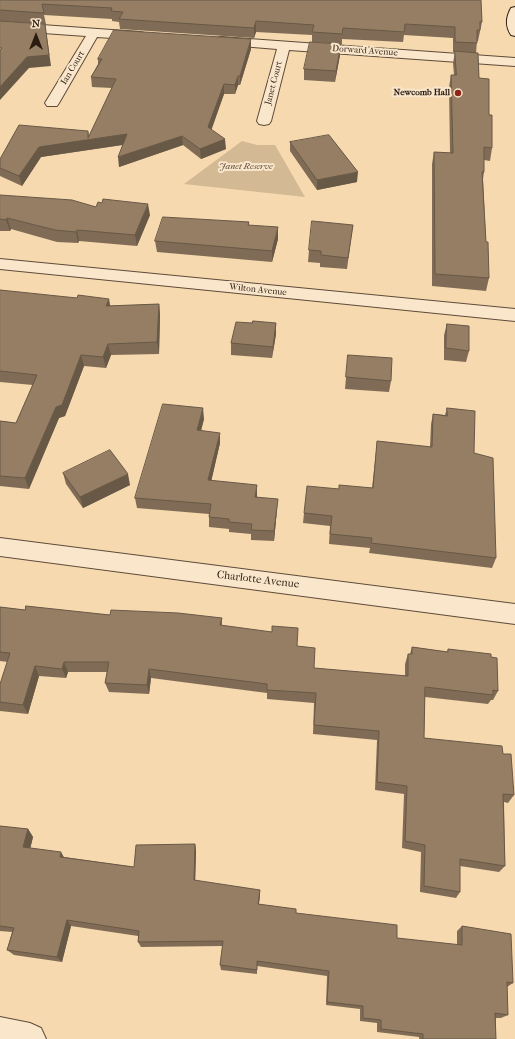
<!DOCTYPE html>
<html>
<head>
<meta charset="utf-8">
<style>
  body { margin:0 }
  #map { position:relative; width:515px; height:1039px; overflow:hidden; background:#f6d9af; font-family:"IM FELL French Canon",serif }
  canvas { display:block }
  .north { position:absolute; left:16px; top:16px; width:40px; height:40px; -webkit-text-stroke:3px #f9e6cb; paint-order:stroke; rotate:0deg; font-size:11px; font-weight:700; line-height:16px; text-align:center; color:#2b1c12 }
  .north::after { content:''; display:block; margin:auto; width:14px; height:18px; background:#2b1c12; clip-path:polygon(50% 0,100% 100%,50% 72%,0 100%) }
</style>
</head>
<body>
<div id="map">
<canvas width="515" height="1039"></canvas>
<div class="north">N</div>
</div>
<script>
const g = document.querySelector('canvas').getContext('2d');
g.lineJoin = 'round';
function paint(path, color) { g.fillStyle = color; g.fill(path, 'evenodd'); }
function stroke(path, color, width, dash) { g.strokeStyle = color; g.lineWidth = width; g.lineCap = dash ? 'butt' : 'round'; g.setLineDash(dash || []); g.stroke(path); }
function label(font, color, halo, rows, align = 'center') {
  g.font = font + ' "IM FELL French Canon",serif'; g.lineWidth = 4; g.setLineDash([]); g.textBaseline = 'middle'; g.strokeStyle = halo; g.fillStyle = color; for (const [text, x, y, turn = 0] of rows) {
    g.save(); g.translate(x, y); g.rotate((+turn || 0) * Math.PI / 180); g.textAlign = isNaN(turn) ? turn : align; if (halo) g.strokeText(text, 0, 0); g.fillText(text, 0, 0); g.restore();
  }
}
paint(new Path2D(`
  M242,141L257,145H275L305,197L184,184Z`), '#d3b994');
const street = new Path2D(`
  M0,22L140,32L144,33L146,36L144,39L140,40L97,37L59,103L57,106H47L45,103L86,36L0,30Z
  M221,37L515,58V66L289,50L271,121L269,124L264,125L259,124L257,121L277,49L217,44L215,41L217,38Z
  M0,259L515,309V321L0,269Z
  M0,538L515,604V624L0,556Z
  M0,1017L30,1023L41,1028L46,1039H0Z`);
const secondary = new Path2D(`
  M515,7V36L511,35C505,26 506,17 511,8Z`);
stroke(street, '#5e4b39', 2);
stroke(secondary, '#2b1c12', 2);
paint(street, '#f9e6cb');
paint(secondary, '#f9e6cb');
paint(new Path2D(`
  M0,0L482,22L478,41H477L476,53L479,78L489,115L492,148L490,161L484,160V172L483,179L486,242L489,278L486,291L432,286V164L434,152L450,153L449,87L451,75H454L453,63L455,52H453V38L404,35L403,42L342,39V44L312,42V35L256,32L254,38L120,29L119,22L112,21V19L44,15L46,24L0,21Z
  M251,49L240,85H238L235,94H224L211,129L226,149L201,159L183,145L119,167L123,145L41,157L22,186L0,176V159L88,131L89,137L112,88L92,87L91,77L98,64V59Z
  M340,55L335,82L304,80V69Z
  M290,142L357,182L317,190L290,151Z
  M0,195L96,207L150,215L137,246L79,241L78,243L57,242L11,229L10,231H0Z
  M249,222V225L278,239L272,262L157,252L155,241Z
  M353,225L347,269L320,267V263L308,262L309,250Z
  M0,290L110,306L159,304L160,315L159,354L111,355L106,368L84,366L65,416L59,418L29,489L0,486V421L16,423L33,385L0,382Z
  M252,323H276V334L272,358L231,355V343Z
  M447,324L469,351L466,362L444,360V335Z
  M348,355L391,381L389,392L345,389Z
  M447,408L474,453L496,558L492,568L369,553L370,548L329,544L330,526L303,523L304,513L339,489L372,488L376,452L377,441L430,447L431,424L433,414L445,415Z
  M204,419L201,431L220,443L211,481L257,496V497L277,509L274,541L251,540V534L229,532V529L209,527V514L137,508L135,498Z
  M63,473L130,485L83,508L66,484Z
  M0,607L25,610L110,615L222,618V626L297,646L314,668L405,676V664L408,654H410L412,647L447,652L448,649L491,657L498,691L493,700H491L488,704L425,697L424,738L503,754L514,795L508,803L504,802L505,866L499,872L460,866V892L456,898L420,892L421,852L402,848L404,794L375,790L377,740L313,734L314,703L267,699V693L151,678L149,694L109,692L105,683L107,672H68L66,678L39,676L28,714L0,711V684L8,662L0,661Z
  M0,826L28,829L33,837L30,848L64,857L134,867L195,844L196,851L195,881L260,890L259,904L397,938L457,945V931L462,926L513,983L507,987L508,1015L501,1018H496V1039H419V1037L377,1032V1023L360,1021V1009L326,1005L327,976L257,966V974L221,970L220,965L223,946L141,947L138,942V936L71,926L62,962L14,955L7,950L12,932L0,931Z`), '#806c56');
paint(new Path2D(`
  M256,21V32L254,38V28Z
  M45,24L51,66L29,68L0,100V87Z
  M251,39V49L240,85V76Z
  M341,44L340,55L335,82L336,71Z
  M238,76V85L235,94V85Z
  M224,84V94L209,137L208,127Z
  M88,131L89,140L127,134L128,144L41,157L22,186L19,176L39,147Z
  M182,136L183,145L119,167L118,157Z
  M225,139L226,149L201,159L200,149Z
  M358,172L357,182L317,190V180Z
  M148,204L150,215L137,246L135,235Z
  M7,218L11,229L10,231L6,220Z
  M278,227V239L272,262V251Z
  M77,230L79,241L78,243L76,232Z
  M109,299L111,310L106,306Z
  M159,304L160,315L159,354L157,342Z
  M276,323V334L272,358L273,347Z
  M108,344L111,355L106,368L103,357Z
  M81,355L84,366L65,416L59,418L29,489L25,478L56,407Z
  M203,408L204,419L198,441L197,430Z
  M220,433V443L209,491L208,480Z
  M128,474L130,485L83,508L80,497Z
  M257,485V496L255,507V497Z
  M278,499L277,509L274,541V531Z
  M64,662L68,672L66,678L62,669Z
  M35,666L39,676L28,714L23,705Z
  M149,669L151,678L149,694L147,685Z
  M28,829L33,837L29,854L23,847Z
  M195,844L196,851L195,887L194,880Z
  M61,852L65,859L60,857Z
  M260,890V896L258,910V904Z
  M67,920L71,926L62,962L57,957Z`), '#685846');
const building = new Path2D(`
  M0,0H481L482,22L480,21V30H477V43L455,42V27L405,24L404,32L343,28L342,34L312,32L314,25L256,21L254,28L119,19L123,12L111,11L112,8L42,4L44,13L0,10Z
  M0,21L45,24L49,55L27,57L0,87V50L2,48H0Z
  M114,30L251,39L240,76H238L235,85L224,84L208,127L225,139L200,149L182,136L118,157L127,134L39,147L19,176L0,168V159L19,125L88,131V138L116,79L91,77L102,59H98Z
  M310,42L341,44L336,71L304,69Z
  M455,51L478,53L479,78L489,79V115H492V148L484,147V172H482L486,242H488L489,278L435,274L434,152L453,153L451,75H456Z
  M329,135L358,172L317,180L290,142Z
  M0,195L72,200L96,207L98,202L102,203L103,199L148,204L135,235L77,230L76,232L55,230L7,218L6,220L0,219Z
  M163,217L249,222L248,225L278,227L272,251L155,241Z
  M312,221L353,225L348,258L321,255V251L309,250Z
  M0,290L77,298L78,295L109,299L106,306L159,304L157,342L108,344L103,357L81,355L62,405L56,407L25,478L0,476V421L16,423L37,375L0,371Z
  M253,321L276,323L273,347L231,343L236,322L252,323Z
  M447,324L469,326V351L446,348Z
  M348,355L392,358L391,381L346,377Z
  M163,404L203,408L197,430L220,433L208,480L257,485L255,497L278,499L274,531L251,530L252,524L229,522V519L209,517L211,504L135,498Z
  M447,408L475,411L474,453L493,458L496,558L371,543L372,538L330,534L332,516L304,513L307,486L339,489V485L373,488L377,441L432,447L433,414L447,416Z
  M110,450L128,474L80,497L63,473Z
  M26,606L110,615L111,610L178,613L222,618L220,625L272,632V626L298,628L297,646L315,648L314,668L408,676V654H412V647L448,652V649L491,654V657L497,658L498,691L493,690V695L425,687L424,738L502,746L503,754H511L514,795L503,794L505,866L460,859V892L424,886L425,845L405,841L407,786L377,782L379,731L314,725L316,693L267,690V684L149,669L147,685L105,683L109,662H64L62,669L35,666L23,705L0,702V684L10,653L0,652V607L25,610Z
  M0,826L28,829L23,847L61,852L60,857L134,867L136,845L195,844L194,880L260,890L258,904L296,909V913L397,925V938L462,945V926L511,934L513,983L507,982L508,1015L495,1013L496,1039H423V1034L381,1029V1020L363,1018V1006L327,1002L329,971L257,961V970L220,965L223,941L138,942L139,931L67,920L57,957L7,950L14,928L0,926Z`);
paint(building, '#957e64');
stroke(building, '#685846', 1);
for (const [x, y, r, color] of [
  [458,93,4,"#8f2418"]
]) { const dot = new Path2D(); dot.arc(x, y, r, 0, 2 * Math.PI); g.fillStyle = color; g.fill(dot); stroke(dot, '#f9e6cb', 1.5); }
label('9px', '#2b1c12', '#f9e6cb', [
  ["Dorward Avenue",365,51,4],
  ["Ian Court",73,68,-59],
  ["Janet Court",274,83,-75],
  ["Wilton Avenue",258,290,6]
]);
label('bold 9px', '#2b1c12', '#f9e6cb', [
  ["Newcomb Hall",450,93]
], 'right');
label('italic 9px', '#5d4b39', '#f9e6cb', [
  ["Janet Reserve",246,167]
]);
label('11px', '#2b1c12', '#f9e6cb', [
  ["Charlotte Avenue",258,580,7]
]);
</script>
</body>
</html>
